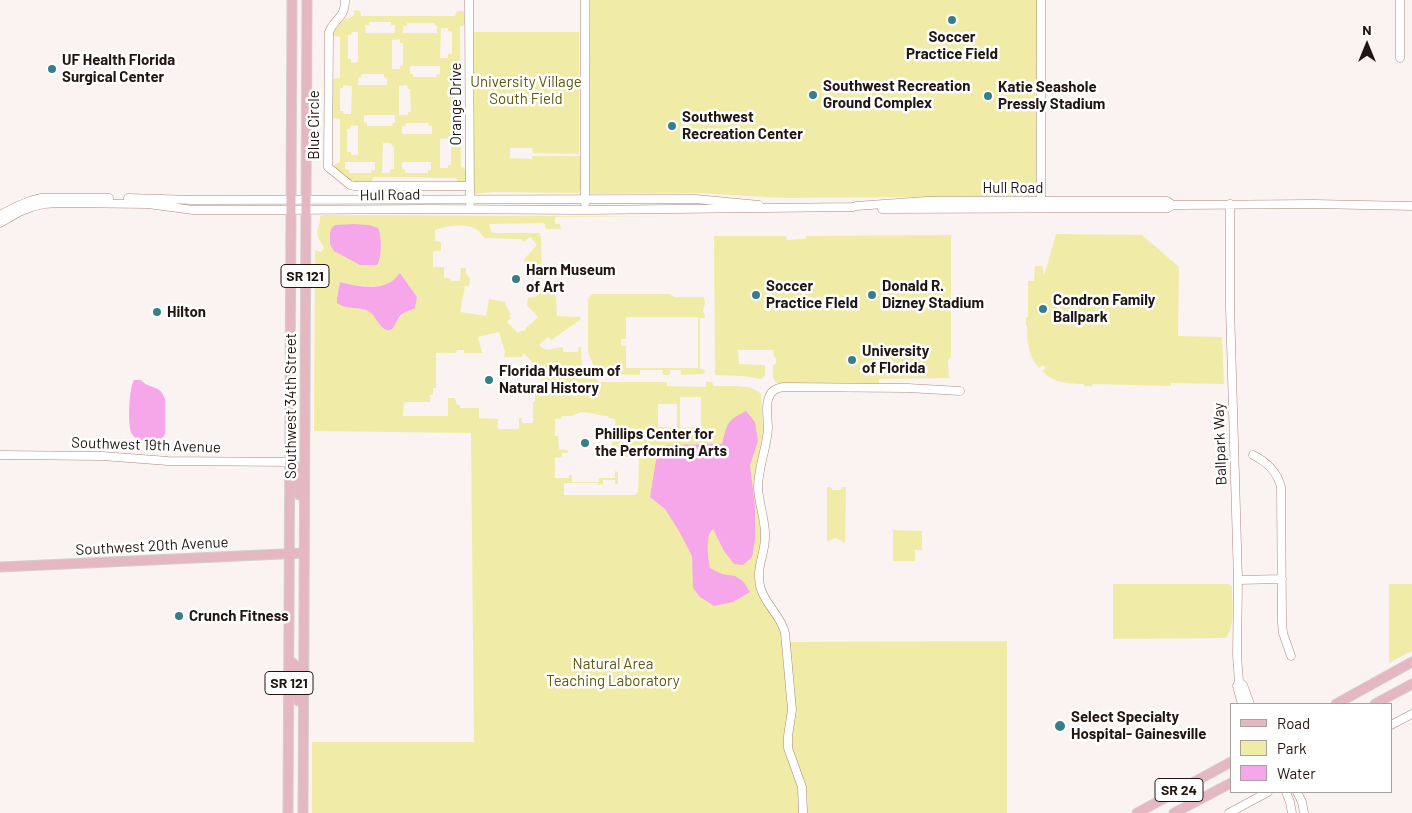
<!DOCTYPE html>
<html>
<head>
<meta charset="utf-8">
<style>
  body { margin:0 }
  #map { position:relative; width:1412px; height:813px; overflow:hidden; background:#faf3f1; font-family:Barlow,sans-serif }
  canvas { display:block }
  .legend { position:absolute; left:1230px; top:703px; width:162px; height:90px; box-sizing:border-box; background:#fff; border:1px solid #a7a2a0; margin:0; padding:6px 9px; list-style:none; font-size:15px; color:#221612 }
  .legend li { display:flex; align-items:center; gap:10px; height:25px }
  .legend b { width:25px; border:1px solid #a7a2a0 }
  .north { position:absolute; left:1342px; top:20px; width:50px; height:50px; -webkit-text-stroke:4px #fff; paint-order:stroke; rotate:0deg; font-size:14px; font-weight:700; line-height:20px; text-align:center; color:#221612 }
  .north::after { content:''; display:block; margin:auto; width:18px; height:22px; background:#221612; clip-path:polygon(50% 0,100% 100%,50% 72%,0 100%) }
</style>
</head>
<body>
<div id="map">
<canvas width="1412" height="813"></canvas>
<ul class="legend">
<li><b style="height:6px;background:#e5b7c1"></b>Road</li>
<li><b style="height:14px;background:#f0eca7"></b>Park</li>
<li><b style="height:14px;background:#f6a7ea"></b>Water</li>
</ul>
<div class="north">N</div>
</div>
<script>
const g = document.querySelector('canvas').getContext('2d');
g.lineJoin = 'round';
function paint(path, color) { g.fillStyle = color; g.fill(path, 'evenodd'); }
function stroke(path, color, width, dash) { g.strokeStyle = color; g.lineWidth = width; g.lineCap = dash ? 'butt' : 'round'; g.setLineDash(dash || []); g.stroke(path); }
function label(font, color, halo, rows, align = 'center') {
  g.font = font + ' Barlow,sans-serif'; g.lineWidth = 5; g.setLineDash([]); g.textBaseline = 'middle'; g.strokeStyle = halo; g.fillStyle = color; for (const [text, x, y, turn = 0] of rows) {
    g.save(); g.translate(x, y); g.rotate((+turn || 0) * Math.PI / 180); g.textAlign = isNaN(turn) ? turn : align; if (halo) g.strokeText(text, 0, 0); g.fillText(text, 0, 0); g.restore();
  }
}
paint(new Path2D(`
  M590,0H1037L1036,193L1034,196L786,198L692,193L591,194L589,190Z
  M357,10L360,11L361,16H455L457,11H464L465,24L463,26H460L461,167L464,168C467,171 467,178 465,182L458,183L456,178L373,177L371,183H354L333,167L337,163L340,162V119L333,118L332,117L331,80L332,79L340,78V37L334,36L332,34L333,31L346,18H350L355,14L353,11ZM370,22H391V25H395V33H366L365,25H369ZM407,23H434V25L437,26V33H403V26H407ZM441,28H448V31L452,32V54H448V58H440ZM352,32H358V62L351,63V59H348V35H351ZM400,39V43H403V66H400V69H392V40ZM410,66H440V74L436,75V77H413V74H410ZM362,74H384V77L387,78V85H358V78L361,77ZM343,85L352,86L351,114H344L343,111H340V88H343ZM407,85L408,89H410L411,112H408V115H399V86ZM364,115H395V123H393L392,126H367V123L364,122ZM406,123H428L429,126H432V134H402V126H405ZM351,125L358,126V155H351V152H347V129H350ZM447,138L448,142H451V165H448V168H440V139ZM383,143H391L392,146L394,147V169H390V173H382ZM345,162H375V170H372L371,173H349V170L345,169ZM402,162H431V170H428V173H405V170L402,169Z
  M473,32H579V154L533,153L532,148H510V158L532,159V156H580L581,189L579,193L492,192L475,194L473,188Z
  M324,215C453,215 583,217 712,216L555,217V224H560L561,229H546L544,223L489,224L492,233H539L541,237L542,286L546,292L556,296L557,316L581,317L580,320L551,340L548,337L539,345C548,354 553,347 563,347V352H578L579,347H581L582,372L591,374L599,382H667V386L706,387V382H712L714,386C728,387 750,383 761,394L763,432L755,481L762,529V543L757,560L756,575L779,625L784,642L1007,641V813H312V742H474L471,433L314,431L315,250L321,252L324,248C322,243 319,241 318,236C316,228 321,225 320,216ZM449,226C463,225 477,224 484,238L520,239L524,242L530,237L537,245L525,258L524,263L527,267L531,263L537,271V296L528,298L527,305L538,317L526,328V329L524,331L522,330L518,333L507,322L511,318L509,316L511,314L506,306V302L489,299L486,316L460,312L465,286H469C470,281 471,277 466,274V268H461L460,281H451L450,278H444V267H433V251H441V242L435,241V230ZM400,273L417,297L411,310L405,312L397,321L383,328L373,313L337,298L340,282C357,286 376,290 392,281C395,279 398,276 400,273ZM499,332L505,352L504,357H522L523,353C534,362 539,371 543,385H535V402H533V423H522V418H519V429H498V419L479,418V408H460V405H457L455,398H448V416H403L404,402H430V395H433V388H436V353H456L457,350H464V353H482L478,337ZM680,397H701V427L682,428L680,427ZM658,404H677V427H658ZM581,412C591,412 598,416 608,416L609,418L615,419L616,435H612V449L602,450V451L608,453L609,457H639L638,491L636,495H564V483H598V485L603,484V480H615V484H618V472L615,471V478H599L598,482H572V475H569V478H555V458L562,457V453H568V450L559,449L558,436H555V419L562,418V416H571Z
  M1056,234L1142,235L1179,267L1178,336L1222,337L1224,384L1171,383V386L1093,384L1092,386H1084V384C1069,384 1053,383 1042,371L1046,368L1043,365L1039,368C1028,356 1027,342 1027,326H1026V317H1028V281H1034L1035,266H1043L1044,276Z
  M952,235L951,237V357L948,360L949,378L879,379V384H780C771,381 773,374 773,366L776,363V358L774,357L773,350H738L739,364L765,365V375L761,379L743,376L715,375L714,236H786L787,240L806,239V236Z
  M593,294H670L674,297H704L705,303L703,311L705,316V318H700V369L705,370L704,374L681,375V370H670V375H663L662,370H640V375L608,374L600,371L594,366L588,353V300L590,296ZM626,317H698V368H626V346H621V339H626Z
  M827,487H830L833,490H840L843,487H846L845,543C833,537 839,536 827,542Z
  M893,530L922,531V550H915V561H893Z
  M1113,584H1228L1232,587C1232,603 1236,625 1226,638L1113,639Z
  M1389,584H1412V651L1389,663Z`), '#f0eca7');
paint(new Path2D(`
  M354,224L369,225L378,228C382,236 382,259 377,265H360L334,251L330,244V234L331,229L335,225Z
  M400,273L417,297L415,308C410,311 405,311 401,315C397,319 395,326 392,329C383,335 376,317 371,313C361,305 348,311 337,303V298L340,282C357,286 376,291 392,281C395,279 398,275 400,273Z
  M134,380H141C150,390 160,384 165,399V434C160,445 138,444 132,434C127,427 129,387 134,380Z
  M746,411L755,422L758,441L750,465L755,506V540L752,557L743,565L734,564L724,551L713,529C705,535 708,558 710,568L722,574L735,576L743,581L750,592L733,602L714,606L700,597L693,588L692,556L679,531L665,509L650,497L656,460L665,445L722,444C727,424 727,420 746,411Z`), '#f6a7ea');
const minor = new Path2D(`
  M345,0C345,19 335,17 329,32L328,167L350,185L354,186H470
  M469,0L470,203
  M585,0V203
  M1041,0V206
  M1400,0V58
  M128,198L193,200L696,199L759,205
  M1230,204V307L1238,580L1237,655L1239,682L1237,686L1242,704
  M882,209L1168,208L1173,205H1182L1314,204L1412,206
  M0,215C13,208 26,201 41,198H109
  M0,223L19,212L32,207L44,204L60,203L148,204L193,210H282L424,209L585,210L853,207L856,206L926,201H1167L1173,205
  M0,455L102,456L168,461L290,462
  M1253,455C1267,462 1277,471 1281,487L1282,623L1283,633L1291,656
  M1238,580L1282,579
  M1239,682L1243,685L1250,704
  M1391,725L1412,714
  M1286,792L1290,802L1292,813
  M1297,792L1302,802L1304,813
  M803,813L802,787L788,748V736L792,710L785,633C781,615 764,604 760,586C756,566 765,555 765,537C766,522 759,505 758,488C758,467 767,448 768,428C768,418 765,406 769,397C771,391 777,388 783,387L908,388L960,391
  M1229,813L1268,792`);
const major = new Path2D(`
  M290,462L298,469L299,495
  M0,567L304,553
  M289,660L296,666L298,701
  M1336,704L1412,662
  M1375,704L1412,684
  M288,813L292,0
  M303,813L307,0
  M1137,813L1231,762
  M1174,813L1231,783`);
stroke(minor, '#ab8a7f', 9);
stroke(major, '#d3d0d0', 11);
stroke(minor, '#fff', 8);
stroke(major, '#e5b7c1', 9);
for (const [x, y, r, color] of [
  [952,20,5,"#377f86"],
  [52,69,5,"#377f86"],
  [813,95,5,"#377f86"],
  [988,96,5,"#377f86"],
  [672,126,5,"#377f86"],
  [516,279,5,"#377f86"],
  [756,295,5,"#377f86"],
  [872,295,5,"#377f86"],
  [1043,309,5,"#377f86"],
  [157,312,5,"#377f86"],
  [852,360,5,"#377f86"],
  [489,380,5,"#377f86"],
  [585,443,5,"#377f86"],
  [179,616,5,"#377f86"],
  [1060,726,6,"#377f86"]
]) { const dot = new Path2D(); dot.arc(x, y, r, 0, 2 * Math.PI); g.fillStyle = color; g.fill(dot); stroke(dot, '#fff', 2); }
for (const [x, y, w] of [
  [305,276,48],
  [289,683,48],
  [1179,790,48]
]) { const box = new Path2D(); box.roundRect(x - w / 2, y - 11.5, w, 23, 4); g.fillStyle = '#fff'; g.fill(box); stroke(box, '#221612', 1); }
label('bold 14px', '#221612', null, [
  ["SR 121",305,276],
  ["SR 121",289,683],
  ["SR 24",1179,790]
]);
label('bold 15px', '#221612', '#fff', [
  ["Soccer",952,37,"center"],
  ["Practice Field",952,54,"center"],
  ["UF Health Florida",62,60],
  ["Surgical Center",62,77],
  ["Southwest Recreation",823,86],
  ["Ground Complex",823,103],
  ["Katie Seashole",998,87],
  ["Pressly Stadium",998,104],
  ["Southwest",682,117],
  ["Recreation Center",682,134],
  ["Harn Museum",526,270],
  ["of Art",526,287],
  ["Soccer",766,286],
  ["Practice FIeld",766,303],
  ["Donald R.",882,286],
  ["Dizney Stadium",882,303],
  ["Condron Family",1053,300],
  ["Ballpark",1053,317],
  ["Hilton",167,312],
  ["University",862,351],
  ["of Florida",862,368],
  ["Florida Museum of",499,371],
  ["Natural History",499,388],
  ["Phillips Center for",595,434],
  ["the Performing Arts",595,451],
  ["Crunch Fitness",189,616],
  ["Select Specialty",1071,717],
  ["Hospital- Gainesville",1071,734]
], 'left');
label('15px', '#5f5907', '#fff', [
  ["University Village",526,82],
  ["South Field",526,99],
  ["Natural Area",613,664],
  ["Teaching Laboratory",613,681]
]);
label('15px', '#221612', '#fff', [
  ["Orange Drive",456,104,-90],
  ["Blue Circle",314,125,-90],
  ["Hull Road",1013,188],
  ["Hull Road",390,195,-1],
  ["Southwest 34th Street",291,406,-90],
  ["Ballpark Way",1220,444,-92],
  ["Southwest 19th Avenue",146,445,2],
  ["Southwest 20th Avenue",152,546,-3]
]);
</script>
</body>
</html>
